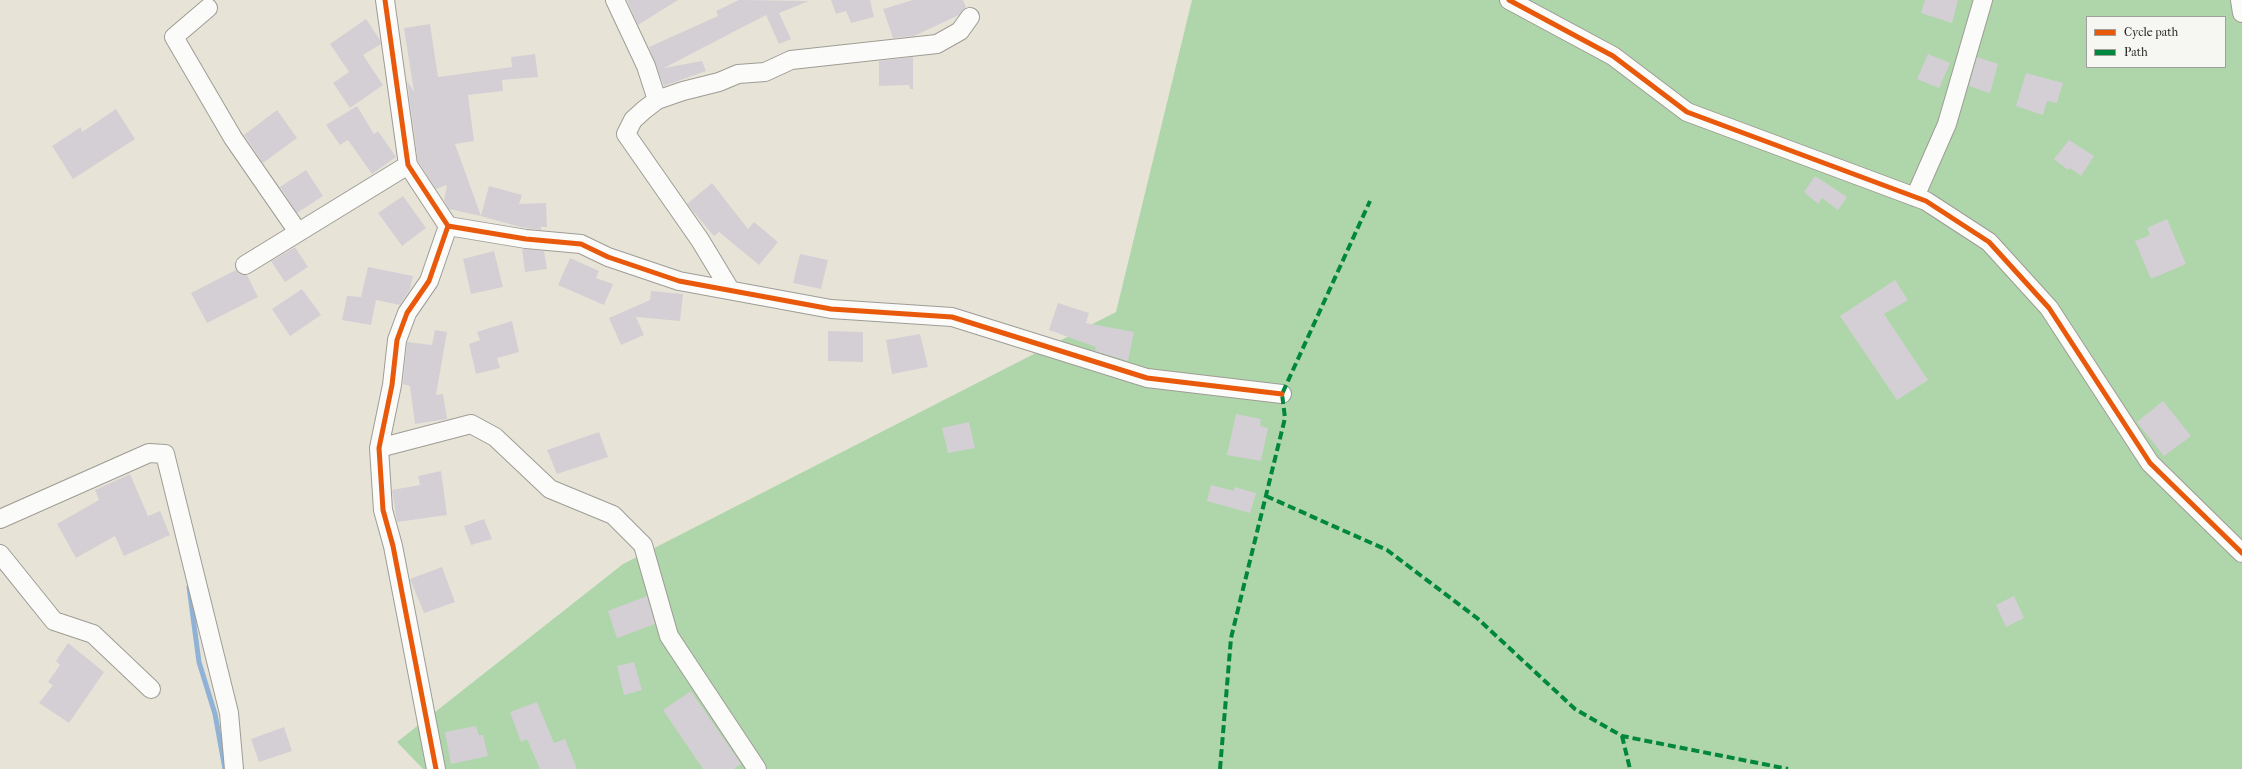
<!DOCTYPE html>
<html>
<head>
<meta charset="utf-8">
<style>
  body { margin:0 }
  #map { position:relative; width:2242px; height:769px; overflow:hidden; background:#e7e4d7; font-family:"IM FELL French Canon",serif }
  canvas { display:block }
  .legend { position:absolute; left:2086px; top:16px; width:140px; height:52px; box-sizing:border-box; background:#f6f6f2; border:1px solid #9f9f9c; margin:0; padding:5px 7px; list-style:none; font-size:12px; color:#1c1c1c }
  .legend li { display:flex; align-items:center; gap:8px; height:20px }
  .legend b { width:20px; border:1px solid #9f9f9c }
</style>
</head>
<body>
<div id="map">
<canvas width="2242" height="769"></canvas>
<ul class="legend">
<li><b style="height:5px;background:#e8590c"></b>Cycle path</li>
<li><b style="height:5px;background:#00873e"></b>Path</li>
</ul>
</div>
<script>
const g = document.querySelector('canvas').getContext('2d');
g.lineJoin = 'round';
function paint(path, color) { g.fillStyle = color; g.fill(path, 'evenodd'); }
function stroke(path, color, width, dash) { g.strokeStyle = color; g.lineWidth = width; g.lineCap = dash ? 'butt' : 'round'; g.setLineDash(dash || []); g.stroke(path); }
paint(new Path2D(`
  M1192,0H2242V769H423L397,742L623,564L1116,312ZM2087,17H2225V67H2087Z`), '#afd6aa');
stroke(new Path2D(`
  M189,587L199,662L215,714L225,769`), '#90b2d6', 5);
paint(new Path2D(`
  M627,0H678L638,25Z
  M739,0L809,1L779,13L791,39L779,44L766,15L664,68L702,61L706,71L664,86L649,47L718,16L716,11Z
  M831,0H870L874,17L851,23L846,11L836,14Z
  M913,0H963L966,7L959,15L914,36L893,38L883,9Z
  M1925,0H1958L1952,23L1921,13Z
  M366,19L380,40L381,44L363,55L383,85L350,108L333,83L349,72L330,44Z
  M430,24L438,77L512,67L511,57L535,54L538,77L502,80L503,91L468,95L474,141L455,144L481,216L449,209L444,200L447,185L436,189L418,161L407,81L414,92L404,28Z
  M1928,54L1950,63L1939,88L1917,79Z
  M913,57V89H910L909,85L879,86V61Z
  M1977,57L1998,64L1990,93L1969,86Z
  M2026,73L2063,83L2057,103L2047,101L2043,115L2016,106Z
  M357,106L374,134L378,131L396,157L372,174L348,140L340,145L326,125Z
  M116,109L135,139L73,179L52,146L81,127L82,132Z
  M277,110L297,138L263,163L244,135Z
  M2069,140L2094,156L2081,176L2070,168L2068,170L2054,159Z
  M306,170L323,196L297,213L280,187Z
  M1815,176L1847,197L1838,210L1822,198L1818,204L1804,192Z
  M712,183L748,229L754,222L778,242L759,265L719,232L714,236L687,204Z
  M489,186L522,195L519,204L546,203L547,227H541V230L520,227L481,216Z
  M403,196L426,228L402,246L378,213Z
  M2167,219L2186,264L2151,279L2135,241L2150,235L2147,228Z
  M295,247L308,267L285,282L271,261Z
  M522,249L544,251L547,269L525,272Z
  M494,251L503,287L471,294L463,259Z
  M800,254L828,260L821,289L793,283Z
  M570,258L599,271L596,278L613,284L604,305L558,285Z
  M368,267L413,276L410,289L400,305L376,300L371,325L342,320L347,296L361,297Z
  M236,270L240,274L247,275L258,297L207,323L191,293Z
  M1895,280L1908,300L1884,314L1928,380L1897,400L1840,316Z
  M302,289L321,315L290,336L272,309Z
  M651,291L683,294L680,321L636,317L644,335L621,345L609,318L650,300Z
  M1058,303L1089,313L1086,323L1134,332L1128,361L1095,351L1096,347L1049,330Z
  M512,321L519,352L497,358L500,368L476,374L469,344L480,340L477,332Z
  M435,330L447,332L436,395L443,394L447,419L415,424L410,386L403,384L407,342L432,345Z
  M828,331L863,332V362L828,361Z
  M920,334L928,367L892,374L886,340Z
  M2163,401L2191,436L2164,456L2137,422Z
  M1236,414L1261,419L1260,426L1268,428L1261,461L1227,455Z
  M969,422L975,448L948,453L942,428Z
  M599,432L608,457L557,474L547,450Z
  M441,471L447,515L397,522L392,490L420,485L418,476Z
  M130,474L148,516L160,511L170,535L124,556L115,536L76,558L57,524L99,500L95,490Z
  M1211,485L1234,491V487L1256,493L1250,513L1207,501Z
  M484,519L492,539L471,545L464,526Z
  M442,567L455,602L424,613L410,579Z
  M647,596L655,624L617,638L608,611Z
  M2014,596L2024,618L2006,627L1996,605Z
  M68,643L104,672L69,723L39,703L53,685L48,682L60,665L56,661Z
  M634,662L642,690L624,695L617,666Z
  M691,691L741,764L734,769H703L663,710Z
  M537,702L554,743L565,739L577,769H540L527,739L521,742L510,712Z
  M476,726L479,735H483L488,756L451,764L445,732Z
  M284,727L292,751L259,762L251,739Z`), '#d4cfd4');
const minor = new Path2D(`
  M385,0L408,165L448,226L429,281L407,313L397,340L392,385L379,448L383,510L393,546L436,769
  M615,0L646,66L657,100
  M1509,0L1613,56L1687,112L1926,201L1989,242L2049,308L2150,463L2242,553
  M2240,0L2242,13
  M208,8L174,37L233,138L298,232
  M1915,197L1947,124L1983,0
  M448,226L526,239L581,244L608,257L679,281L831,309L952,317L1147,378L1282,394
  M245,265L408,165
  M729,288L700,240L626,134L633,120L644,110L657,100L683,91L719,82L738,74L765,72L791,60L937,44L960,31L970,17
  M379,448L471,424L495,437L550,489L613,515L643,545L669,636L757,769
  M0,519L149,453L165,454L229,713L234,769
  M0,554L54,621L93,634L151,689`);
stroke(minor, '#9e9c95', 20);
stroke(minor, '#fbfbf9', 18);
stroke(new Path2D(`
  M1266,496L1387,550L1477,618L1575,709L1622,736L1788,769
  M1622,736L1630,769
  M1220,769L1231,638L1285,418L1282,394L1370,201`), '#00873e', 4, [8, 4]);
stroke(new Path2D(`
  M385,0L408,165L448,226L429,281L407,313L397,340L392,385L379,448L383,510L393,546L436,769
  M1509,0L1613,56L1687,112L1926,201L1989,242L2049,308L2150,463L2242,553
  M448,226L526,239L581,244L608,257L679,281L831,309L952,317L1147,378L1282,394`), '#e8590c', 5);
</script>
</body>
</html>
